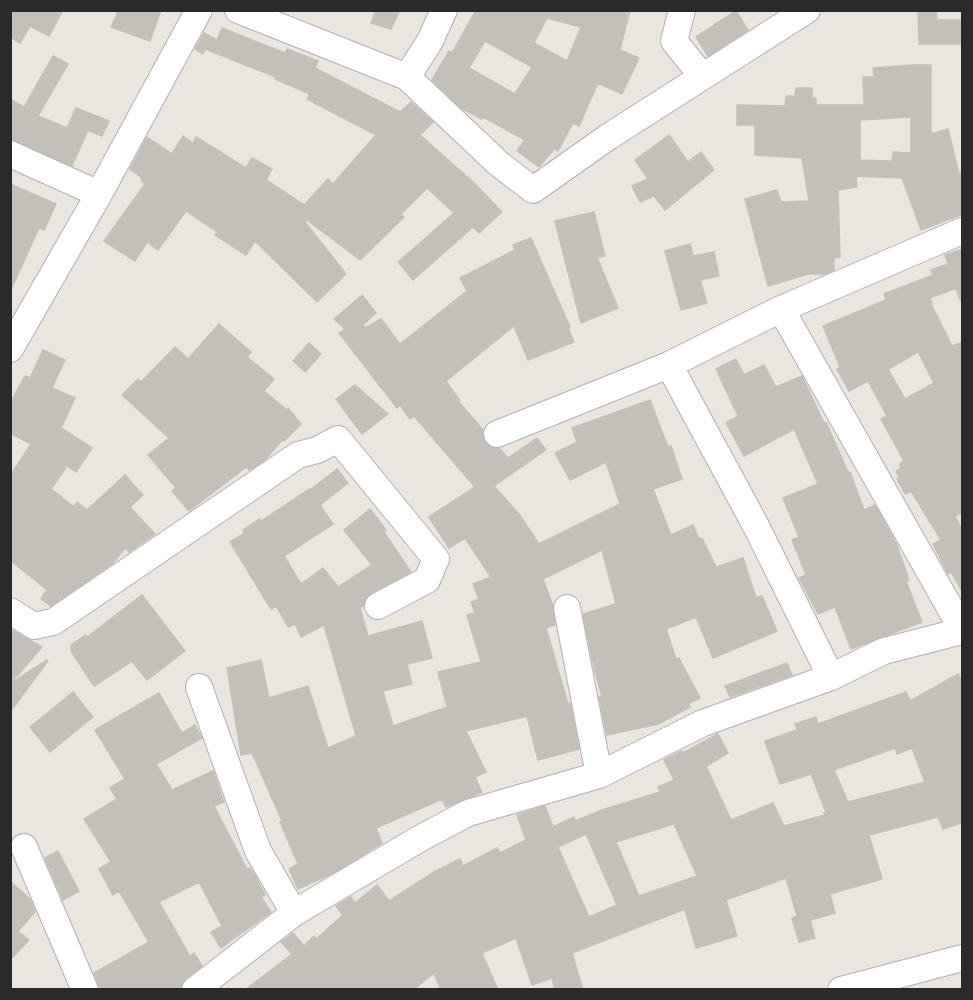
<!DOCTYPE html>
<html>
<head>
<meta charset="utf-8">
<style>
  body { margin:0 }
  #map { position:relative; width:973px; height:1000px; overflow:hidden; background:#eae5de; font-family:"Golos Text",sans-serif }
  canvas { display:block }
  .frame { position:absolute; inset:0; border:12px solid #2a2a2a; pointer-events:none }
</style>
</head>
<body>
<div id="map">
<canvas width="973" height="1000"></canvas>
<div class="frame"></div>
</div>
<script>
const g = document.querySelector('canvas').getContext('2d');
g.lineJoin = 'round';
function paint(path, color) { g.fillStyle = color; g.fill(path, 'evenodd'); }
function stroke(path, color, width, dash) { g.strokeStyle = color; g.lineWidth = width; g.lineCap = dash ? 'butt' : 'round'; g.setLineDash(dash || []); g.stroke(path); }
const building = new Path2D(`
  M10,10H63L49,36L30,26L20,43L10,37Z
  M119,10H161L150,41L111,27Z
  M376,10H400L391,29L371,23Z
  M476,10H630L620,50L639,58L622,94L598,83L579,126L573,123L558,151L554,149L539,167L517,151L525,140L483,117L482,119L461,108L432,80L449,51L452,53ZM547,18L581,27L567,61L534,43ZM485,41L532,67L515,94L469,68Z
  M918,10H936L937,20H963V44H919Z
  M736,11L748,30L708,56L696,37Z
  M222,28L285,53L287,49L318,61L315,68L400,112L411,102L433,122L420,135L473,182L502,212L479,233L473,227L413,280L398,262L454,213L427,188L401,214L404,217L360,260L307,220L305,222L346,274L317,302L255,241L246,255L215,235L217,232L186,211L158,250L147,242L135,261L104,241L145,184L141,180L142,178L130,169L147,137L172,154L183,136L193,143L196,137L246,168L252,158L272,169L266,180L304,205L328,179L333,184L376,135L307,99L310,94L275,79L276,77L205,49L203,54L195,49L204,33L217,40Z
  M53,56L68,64L38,116L67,128L76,108L109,121L102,136L88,130L72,166L10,139V99L24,107Z
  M912,65H931V134L948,129L959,174L963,172V214L921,230L902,178L856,176L857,187L838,190L840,257L834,258V270L825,274H808L768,286L745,199L777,190L781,202L809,201L802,158L755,155V125H737V105L785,106L786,96H795L796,88H812V98H816V105H864L863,77H874L873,68ZM911,117V153L893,152L892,161L860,160V120Z
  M669,135L688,162L701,152L714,170L665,210L654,196L640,202L632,186L648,179L635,160Z
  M10,184L56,204L44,230L39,228L10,292Z
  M594,212L605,256L597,257L618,308L581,323L555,221Z
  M531,238L570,327L568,328L574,342L528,360L514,326L446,381L460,401L459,402L483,430V439L488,446L499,448L508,458L537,438L546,450L494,486L519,514L539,544L620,504L606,462L570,480L555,453L577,442L572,428L650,400L668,447L671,446L682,479L653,489L671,535L693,525L699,539L702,538L716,567L743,558L756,598L762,596L777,631L713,658L696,617L666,629L676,659L679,658L700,698L688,704L690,707L658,724L607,735L599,697L602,696L595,672L583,614L616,604L602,550L543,579L553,606L555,625L546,628L568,704L570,703L579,749L538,760L527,716L466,731L486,772L475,777L482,792L446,807L442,799L376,828L382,843L333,873L298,889L289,869L298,864L280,822L282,821L252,753L241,755L227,668L261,660L269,698L308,686L328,748L356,736L324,625L301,637L295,624L288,627L276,606L271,609L230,542L245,533L243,530L260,519L261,521L309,489L310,490L337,469L348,483L320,505L333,524L284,556L301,584L323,568L338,587L372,565L344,530L370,509L386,530L384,532L411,572L371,593L366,598L363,606L360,608L368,636L422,621L432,658L407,664L412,684L383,691L393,726L447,707L438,672L481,662L467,615L475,613L471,602L479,599L473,584L491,577L465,538L449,548L429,517L475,487L414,416L410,419L400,405L397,408L339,333L345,329L334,319L362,295L376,313L363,325L365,328L381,319L400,344L467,291L460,278L515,250L513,245Z
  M690,244L693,256L714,252L719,276L700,280L707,303L681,310L665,251Z
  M963,249V299L960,300L956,288L930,298L932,303L931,304L952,346L963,342V512L955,516L963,531V593L951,572L948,574L933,544L941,540L911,491L905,494L897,479L899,477L896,471L901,468L899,464L904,461L881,419L887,416L868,381L849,391L837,369L840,367L823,326L886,300L884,294L933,275L931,270L948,264L945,255ZM918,352L934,383L905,399L888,369Z
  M219,324L251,352L247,357L274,379L264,391L287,410L288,408L301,424L284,441L282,440L265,460L249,470L246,467L189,511L172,491L176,488L148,455L169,438L122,395L138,379L141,382L175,347L188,359Z
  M309,343L321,354L305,372L293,361Z
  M43,350L65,360L52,388L75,398L61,428L92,448L76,472L67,466L51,489L74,507L77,502L87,510L125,475L143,495L130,507L155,534L129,552L125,548L112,564L51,606L41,599L47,590L10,560V476L31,444L10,433V403L25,376L30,378Z
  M736,359L744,375L764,365L776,387L802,376L824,423L826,422L848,472H850L864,510L875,505L897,545L909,580L906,581L922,622L851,649L835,607L818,614L799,578L806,575L792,540L799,537L783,498L818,484L794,429L744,456L726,423L738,416L716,369Z
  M355,385L388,414L362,434L336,399Z
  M142,595L185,651L147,680L132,661L94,686L71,651V645L85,635L87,637Z
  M10,629L42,647L10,684Z
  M47,660L48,661L10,712V684Z
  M787,663L792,675L730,697L725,686Z
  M958,674L963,682V822L943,829L938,817L869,835L882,879L830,894L835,913L810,920L815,938L799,942L792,918L797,916L786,878L726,900L737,936L696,948L685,909L572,953L583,990H555L552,978L532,985L516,938L482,953L498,990H441L434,973L413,990H245L292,954L281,942L293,933L304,946L314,936L316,939L343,915L336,906L351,897L355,903L377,885L389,901L434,872L460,859L463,866L497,848L500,853L526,840L517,815L545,806L553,827L574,817L575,821L602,810L660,792L658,787L674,780L664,760L682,751L683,753L718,734L728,753L706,766L731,820L773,803L784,826L825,815L824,813L826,812L811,774L780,784L765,741L797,730L795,724L816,717L818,724L906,692L910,701ZM895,748L897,754L912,748L925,782L848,802L834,770ZM674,824L697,876L639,896L616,842ZM586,834L617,905L589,917L558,847Z
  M73,692L93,717L50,752L30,727Z
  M159,693L182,733L195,725L202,738L156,764L172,790L213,771L224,802L214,806L247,869L250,868L256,877L265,895L261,897L271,912L221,948L211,932L222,926L199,882L159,902L190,956L194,953L202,966L185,979L180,990H101L94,973L149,942L119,891L113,895L99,869L111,862L84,819L117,799L110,788L125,779L95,730Z
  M58,851L79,891L63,900L45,858Z
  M10,881L30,899L35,912L18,931L29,940L10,960Z`);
paint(building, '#c3bfb9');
stroke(building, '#c6c1b8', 1.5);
const minor = new Path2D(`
  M238,10L407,77L499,164L533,190L608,137L807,10
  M682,10L674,41L702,76
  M407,77L430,41L444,10
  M10,154L99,194
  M781,309L962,629
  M10,349L99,194L199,10
  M669,365L756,526L831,677
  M497,434L669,365L781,309L962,231
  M567,608L599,775
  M10,611L34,626L53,622L298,455L317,450L338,439L436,559L427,580L378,606
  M199,687L258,851L294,913
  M24,847L85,990
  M195,990L294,913L419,839L468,813L599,775L703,723L831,677L884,651L962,631
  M841,990L962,958`);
stroke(minor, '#afb0b9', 28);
stroke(minor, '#fff', 26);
</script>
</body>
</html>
